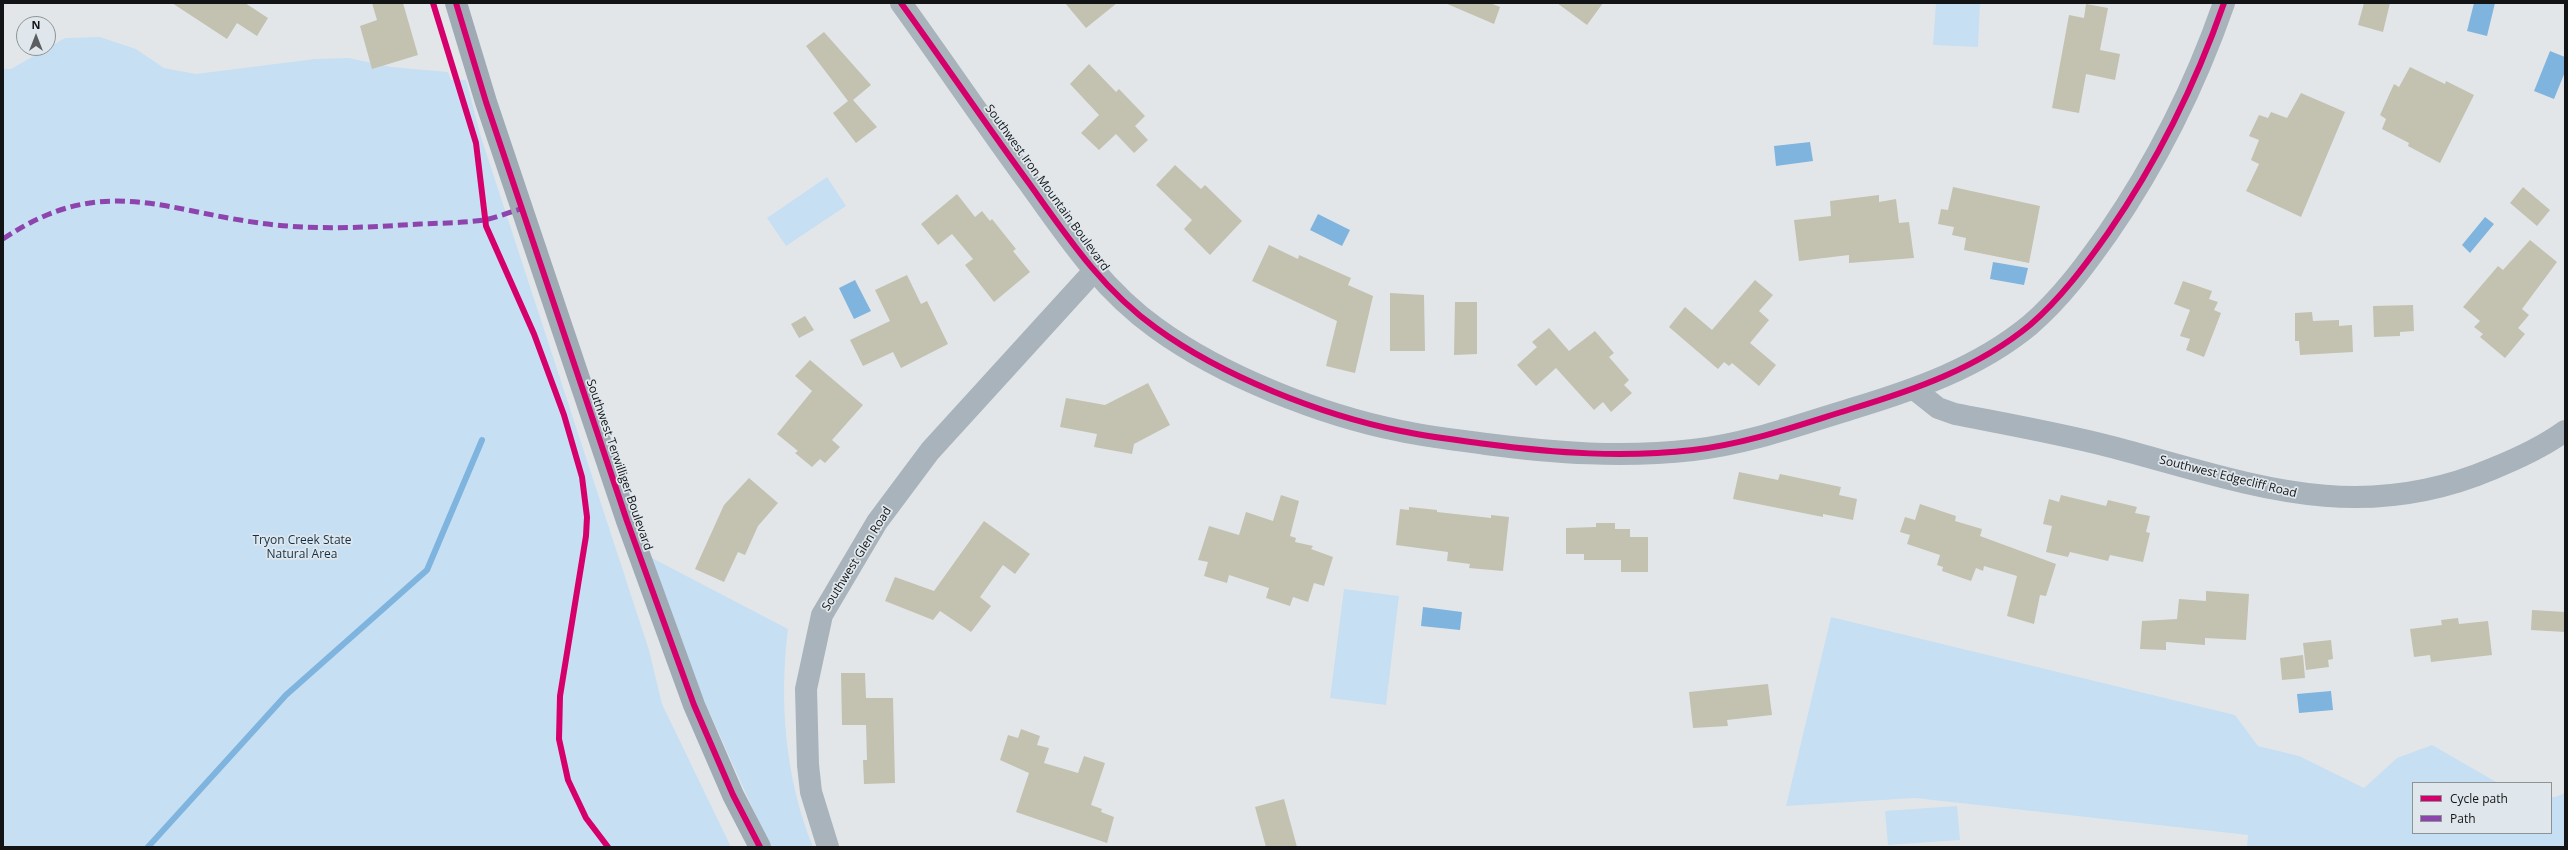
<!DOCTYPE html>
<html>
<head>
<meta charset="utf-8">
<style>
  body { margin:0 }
  #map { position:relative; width:2568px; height:850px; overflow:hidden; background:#e3e6e9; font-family:"Open Sans",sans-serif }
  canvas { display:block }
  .frame { position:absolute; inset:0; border:4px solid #121416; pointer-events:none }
  .legend { position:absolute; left:2412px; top:782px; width:140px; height:52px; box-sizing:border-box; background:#e0e7ec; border:1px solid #8e9396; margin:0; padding:5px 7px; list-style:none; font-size:12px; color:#121416 }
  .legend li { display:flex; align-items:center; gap:8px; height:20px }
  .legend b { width:20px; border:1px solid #8e9396 }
  .north { position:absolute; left:16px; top:16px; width:40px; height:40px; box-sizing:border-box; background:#e0e7ec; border:1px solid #8e9396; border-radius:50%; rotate:0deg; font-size:11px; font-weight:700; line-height:16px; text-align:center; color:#121416 }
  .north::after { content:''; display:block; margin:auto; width:14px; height:18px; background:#5b5e60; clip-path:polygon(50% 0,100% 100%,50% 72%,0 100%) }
</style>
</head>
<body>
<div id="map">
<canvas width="2568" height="850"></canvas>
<div class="frame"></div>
<ul class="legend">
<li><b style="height:5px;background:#d6006c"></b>Cycle path</li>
<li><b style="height:5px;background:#8e44ad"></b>Path</li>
</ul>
<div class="north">N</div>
</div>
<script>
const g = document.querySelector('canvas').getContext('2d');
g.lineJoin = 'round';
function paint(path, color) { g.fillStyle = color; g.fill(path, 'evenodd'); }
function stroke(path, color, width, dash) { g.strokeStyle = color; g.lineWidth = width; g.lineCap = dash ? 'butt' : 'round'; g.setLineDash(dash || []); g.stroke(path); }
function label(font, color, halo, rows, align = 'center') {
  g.font = font + ' "Open Sans",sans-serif'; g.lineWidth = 3.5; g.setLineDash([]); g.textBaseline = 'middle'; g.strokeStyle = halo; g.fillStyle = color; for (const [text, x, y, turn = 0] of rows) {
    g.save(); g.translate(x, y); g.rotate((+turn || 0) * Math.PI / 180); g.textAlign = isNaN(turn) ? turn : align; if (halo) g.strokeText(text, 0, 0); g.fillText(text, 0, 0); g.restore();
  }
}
paint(new Path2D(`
  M1936,3H1980L1978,47L1933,45Z
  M100,37L136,49L164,68L196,74L315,59L349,58L391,67L448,72L451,80H466L481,137L649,650L662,704L731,847H3V69H11L65,38Z
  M827,177L846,206L786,246L767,218Z
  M652,558L788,629C779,702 785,778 813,847H770L690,669Z
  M1344,589L1399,596L1386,705L1330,698Z
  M1831,617L2235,715L2258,746L2299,756L2364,788L2397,758L2432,745L2498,783H2413V833H2551V797H2555L2565,793V847H2247L2248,835L1915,798L1786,806Z
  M1957,806L1960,840L1888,845L1885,811Z`), '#c6dff3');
paint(new Path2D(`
  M2474,3H2495L2487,36L2467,31Z
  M2550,51L2565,57V72L2554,99L2534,91Z
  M1810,142L1813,161L1776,166L1774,146Z
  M1318,214L1350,230L1342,246L1310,230Z
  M2485,217L2494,224L2470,253L2462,245Z
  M1993,262L2028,268L2024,285L1990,279Z
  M855,280L871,311L854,319L839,288Z
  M1423,607L1462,612L1460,630L1421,626Z
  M2331,691L2333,710L2299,713L2297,694Z`), '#7eb4de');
stroke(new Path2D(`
  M148,847L286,695L427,570L482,440`), '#7eb4de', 6);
paint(new Path2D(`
  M172,3H245L268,18L257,36L237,23L227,39Z
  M372,3H403L418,55L372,69L360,26L377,20Z
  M1065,3H1117L1086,28Z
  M1445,3H1490L1500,7L1494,24Z
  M1557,3H1603L1587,25Z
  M2364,3H2390L2383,32L2358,25Z
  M2086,4L2108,8L2100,50L2120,54L2115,80L2086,74L2079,113L2052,108L2069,15L2084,18Z
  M824,32L871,85L853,100L877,127L856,143L833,113L848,101L806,46Z
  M1089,64L1116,92L1119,89L1145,116L1135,126L1148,140L1134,153L1116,134L1099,150L1081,133L1099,115L1070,84Z
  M2410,67L2445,84L2446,81L2474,95L2440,163L2408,146L2409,143L2382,129L2386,119L2380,115L2394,84L2399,87Z
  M2301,93L2345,112L2301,217L2246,191L2259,164L2251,160L2259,140L2249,136L2259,115L2268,118L2271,112L2287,118Z
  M1175,165L1201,189L1205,185L1242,221L1210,255L1184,229L1192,220L1156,185Z
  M1953,187L2040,206L2029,263L1964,250L1966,238L1952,235L1954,227L1938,224L1941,209L1948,210Z
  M2523,187L2550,210L2537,226L2510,203Z
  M957,194L975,217L982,211L990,221L992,219L1016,249L1013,251L1030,272L994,302L965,265L973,259L952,234L938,245L921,224Z
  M1879,195V202L1896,199L1899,223L1909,222L1914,258L1849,263V255L1799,261L1794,220L1831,216L1830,201Z
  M2530,240L2557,262L2522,309L2529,315L2518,328L2525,334L2505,358L2480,337L2483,334L2474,327L2480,321L2463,307L2498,266L2503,270Z
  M1269,245L1298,259L1299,255L1351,278L1348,285L1373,296L1355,373L1326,366L1337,321L1252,281Z
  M907,275L921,304L927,301L948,344L901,368L893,352L863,366L850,340L890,321L875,290Z
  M1755,280L1773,295L1759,311L1769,320L1750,343L1776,365L1759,386L1732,363L1729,366L1724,362L1718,369L1669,327L1685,307L1712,330Z
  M2183,281L2212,291L2209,299L2218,302L2214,310L2221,313L2204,357L2186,350L2190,339L2180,336L2190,310L2174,304Z
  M1390,293L1424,295L1425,351H1390Z
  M1455,302H1477V354L1454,355Z
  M2413,305L2414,331L2400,332V336L2374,337L2373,306Z
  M2312,312L2313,321L2339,320V326L2352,325L2353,352L2300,355L2299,341H2295V313Z
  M805,316L814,330L799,338L791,324Z
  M1549,328L1569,351L1595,331L1614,353L1609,357L1629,380L1624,385L1632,393L1611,412L1603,402L1594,410L1556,368L1536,386L1517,365L1537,347L1532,342Z
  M810,360L863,405L832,440L840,447L825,463L820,459L812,467L795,453L798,451L777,434L812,391L795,376Z
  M1148,383L1170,425L1134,444L1132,454L1094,447L1097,434L1060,427L1066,398L1105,405Z
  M1739,472L1778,480L1780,474L1841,487L1839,495L1857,499L1853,520L1823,514V517L1733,499Z
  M749,478L778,503L758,526L745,555L738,552L724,582L695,569L724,505Z
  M1281,495L1299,501L1290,536L1296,538L1295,542L1313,546L1311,549L1333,557L1324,586L1314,583L1308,602L1293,597L1290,606L1266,598L1269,588L1229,575L1227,583L1204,576L1208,562L1198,560L1209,526L1239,535L1246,512L1273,521Z
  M2061,495L2106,506L2108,500L2137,507L2135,513L2150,516L2146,532L2150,533L2143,562L2110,555L2108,561L2070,552L2068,557L2046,552L2052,526L2043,524L2049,499L2059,502Z
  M1920,504L1956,516L1955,521L1982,529L1980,536L2056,564L2046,596L2040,595L2034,624L2007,616L2017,576L1984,566L1983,571L1976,568L1971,581L1942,571L1943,567L1937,565L1940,555L1907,544L1910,535L1900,532L1905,517L1915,520Z
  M1409,507L1437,510V512L1491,518V515L1509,517L1503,571L1469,568L1470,564L1447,561L1448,552L1396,545L1400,509L1409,510Z
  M984,521L1030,554L1015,574L1003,565L980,597L991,606L971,632L940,611L933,620L885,601L895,577L934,591Z
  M1596,523H1615V529H1630V537H1648V572H1621V560H1584V554H1566V528L1596,527Z
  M2206,591L2249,594L2246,640L2205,638V645L2166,642V650L2140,649L2142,621L2177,619L2179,599L2206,601Z
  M2532,610L2565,612V632L2531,630Z
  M2458,618L2459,624L2488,621L2492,655L2431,662L2430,655L2414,657L2410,629L2442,625L2441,620Z
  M2331,640L2333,659L2328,660L2329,667L2306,670L2303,643Z
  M2303,655L2305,678L2282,680L2280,658Z
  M841,673H865L866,698H893L895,783L864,784L863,760H867L866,725H842Z
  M1768,684L1772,715L1727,720L1728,726L1693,728L1689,692Z
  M1021,729L1040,736L1037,745L1049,748L1044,763L1078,773L1084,756L1105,763L1091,805L1102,809L1101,812L1114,817L1107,843L1016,812L1029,773L1000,760L1008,735L1018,738Z
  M1284,799L1297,847H1266L1255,807Z`), '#c3c1b0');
stroke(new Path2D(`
  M901,3C945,64 987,126 1031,186C1068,238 1103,290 1156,328C1222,376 1321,415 1401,431C1429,437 1458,440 1486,444C1555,453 1623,458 1693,450C1747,444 1799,425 1851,409C1914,390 1978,368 2030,325C2061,298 2084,267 2108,233C2157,162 2195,86 2224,3
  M1914,389L1938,408L1955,414C2006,424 2057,433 2108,446C2243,481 2353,528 2492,469C2517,459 2543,447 2565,431
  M828,847L811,792L808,765L806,689L822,615L877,522L930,451L1094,271`), '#a9b3bb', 22);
stroke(new Path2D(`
  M456,3L486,102L627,521L694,705L733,795L760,847`), '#9faab5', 22);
stroke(new Path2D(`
  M3,239C105,170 168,214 276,225C324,230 372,227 420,224C441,223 463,223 484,220C496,218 509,212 521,209`), '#8e44ad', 5, [10, 5]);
stroke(new Path2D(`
  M433,3L476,143L486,226L534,334L564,415L582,477L587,517L586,536L560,696L559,739L568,780L586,818L608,847
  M456,3L486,102L627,521L694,705L733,795L760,847
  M901,3C945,64 987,126 1031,186C1068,238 1103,290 1156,328C1222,376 1321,415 1401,431C1429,437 1458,440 1486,444C1555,453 1623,458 1693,450C1747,444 1799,425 1851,409C1914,390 1978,368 2030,325C2061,298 2084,267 2108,233C2157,162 2195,86 2224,3`), '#d6006c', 6);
label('12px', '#121416', '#e0e7ec', [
  ["Southwest Iron Mountain Boulevard",1047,188,54],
  ["Southwest Terwilliger Boulevard",619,465,71],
  ["Southwest Edgecliff Road",2228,477,14],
  ["Southwest Glen Road",857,559,-58]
]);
label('12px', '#11314a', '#e0e7ec', [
  ["Tryon Creek State",302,541],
  ["Natural Area",302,555]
]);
</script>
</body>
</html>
